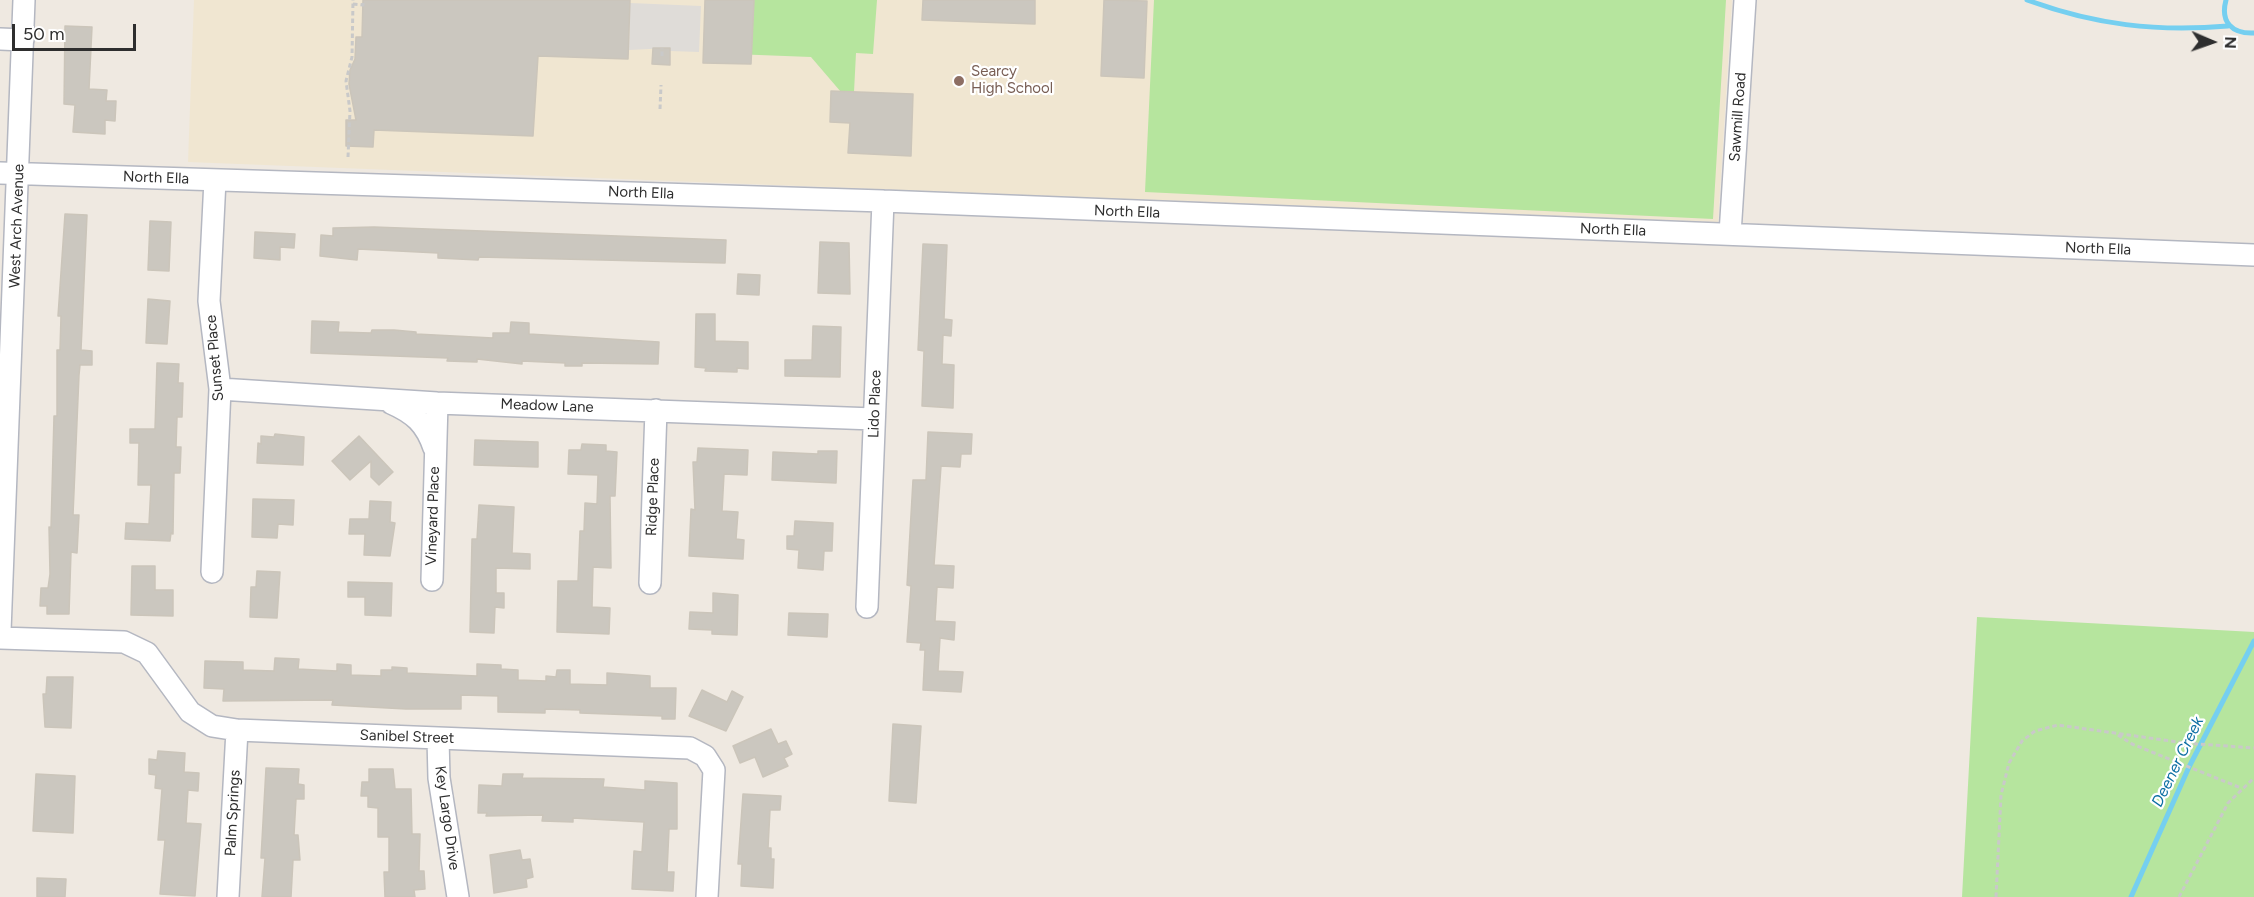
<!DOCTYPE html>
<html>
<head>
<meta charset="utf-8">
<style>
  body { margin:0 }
  #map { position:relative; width:2254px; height:897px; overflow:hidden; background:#efe9e1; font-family:Figtree,sans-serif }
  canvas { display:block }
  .north { position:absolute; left:2182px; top:12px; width:60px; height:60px; -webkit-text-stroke:4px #fff; paint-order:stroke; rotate:92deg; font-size:16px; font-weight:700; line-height:24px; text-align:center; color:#2e2e2e }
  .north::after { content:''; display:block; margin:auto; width:21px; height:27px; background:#2e2e2e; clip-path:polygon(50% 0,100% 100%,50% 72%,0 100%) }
  .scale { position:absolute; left:12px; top:24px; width:124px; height:27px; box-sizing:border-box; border:3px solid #2e2e2e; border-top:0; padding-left:8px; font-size:18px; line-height:21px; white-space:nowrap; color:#2e2e2e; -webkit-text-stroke:4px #fff; paint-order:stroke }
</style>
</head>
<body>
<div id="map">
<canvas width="2254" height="897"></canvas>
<div class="north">N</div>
<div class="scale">50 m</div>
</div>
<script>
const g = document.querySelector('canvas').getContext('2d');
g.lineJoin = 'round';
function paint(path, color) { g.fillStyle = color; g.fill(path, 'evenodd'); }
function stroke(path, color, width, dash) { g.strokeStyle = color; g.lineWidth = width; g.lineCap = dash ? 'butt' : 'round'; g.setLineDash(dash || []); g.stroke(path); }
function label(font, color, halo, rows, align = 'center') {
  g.font = font + ' Figtree,sans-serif'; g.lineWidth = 4.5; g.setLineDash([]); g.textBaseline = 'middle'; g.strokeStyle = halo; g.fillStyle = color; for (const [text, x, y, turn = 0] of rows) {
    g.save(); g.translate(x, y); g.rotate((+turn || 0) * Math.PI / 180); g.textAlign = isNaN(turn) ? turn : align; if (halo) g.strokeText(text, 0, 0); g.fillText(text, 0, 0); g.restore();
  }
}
paint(new Path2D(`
  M194,0H1732L1718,222L188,162Z`), '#f0e6d1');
paint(new Path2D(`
  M754,0H877L873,54L856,53L854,92H841L811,57L733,54Z
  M1154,0H1726L1713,219L1145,192Z
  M1977,617L2254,632V897H1962Z`), '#b6e59e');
paint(new Path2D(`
  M630,3L701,6L699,52L670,51V48L629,50Z`), '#dfdcd8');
stroke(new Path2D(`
  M2027,0C2095,25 2156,32 2228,26
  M2226,0C2220,22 2232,34 2254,33
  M2131,897L2189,767L2254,641`), '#75cff0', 5);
const building = new Path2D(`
  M363,0H630L628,59L538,56L533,136L374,130L373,147L346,146V120H356L349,84L350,70L355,59L356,37H362Z
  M705,0H754L751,64L703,63Z
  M923,0H1035V24L922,20Z
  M1104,0L1147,1L1144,78L1101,76Z
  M65,26L92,27L89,89L107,90L106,101H116L115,121L105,120V134L73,132L75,105L64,104Z
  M653,48H670V65L652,64Z
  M831,91L913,94L911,156L848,153L850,123L830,122Z
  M65,214L87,215L81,350L92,351V365H80L79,375L73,515H79L77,553L71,552L69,614H47V606H40L41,588H48L50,574L49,527L51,528L54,416H57V350H60L61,316H58Z
  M150,221L171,222L169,271L148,270Z
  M374,227L726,240L725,263L479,257L478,260L438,258V253L358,249L357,260L320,256L321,235L333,236V228Z
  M255,232L295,234L294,248L280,247V260L254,258Z
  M820,242L849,243L850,294L818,293Z
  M923,244L947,245L944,319L952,320L951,336L943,335L942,364L954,365L953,408L922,406L924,351L918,350Z
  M738,274L760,275L759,295L737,294Z
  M148,299L170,301L167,344L146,343Z
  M696,314H715V341L748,342V369L737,368V372L705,371L706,368L695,367Z
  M312,321L339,322L338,332L371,333L372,330H394L416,332V334L493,338V333H510L511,322L529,323V334L659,342L658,364L582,363V366H565V363L522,361V364L477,359V362L447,361L448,358L311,353Z
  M813,326L841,327L840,377L785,376V360H812Z
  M157,363L179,364L178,383H183L182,417H177L176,447H181L180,473H174L173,534L171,533L170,541L125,539L126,523L149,524L151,485H138L139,443H130V429H155Z
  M928,432L972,434L971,454H961L960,467L941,466L934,565L954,566L953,588L937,587L935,621L955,622L954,640L940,638L938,671L963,672L961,692L923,690L925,650H920L921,643L907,642L911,586L907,585L913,480H926Z
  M275,434L304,437L303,465L257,463L258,443L261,444V436L274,437Z
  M359,436L393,472L379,485L371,477V461L350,480L332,461Z
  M475,440L538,442V467L474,465Z
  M582,444L606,445V451L617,452L615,496H610L611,568L593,567L592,607L610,608L609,634L557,632L558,581H578L580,531H584L585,503L597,504L598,475L568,474L569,450H581Z
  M698,448L748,450L747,475L724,474L722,511L738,512L736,539L744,540L743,559L689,556L691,509L695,510L693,462H697Z
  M818,451H837L836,483L772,480L773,452L818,454Z
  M253,499L294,500L293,525L278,524L277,538L252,537Z
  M370,501L391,502L390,522L395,523L390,556L364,555L365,534H349L350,519H369Z
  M479,505L514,507L512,553L530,554V569L496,568V593H504V608L495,607L494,633L470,632L472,539H477Z
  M795,521L833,523L832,551H824L823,570L798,568L799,550L787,549V536H794Z
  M132,566H155V590H173V616L131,615Z
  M257,571L280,572L277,618L250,617L251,587H256Z
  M348,582L392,583L391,616L365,615V597H348Z
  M713,593L738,595L737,635L712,634V630L689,629L690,612L713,613Z
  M789,613L828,614L827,637L788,635Z
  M275,658L299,659L298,669L337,671V664L351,665V675L381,676V670H392V667L407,668V673L477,676V664L501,665V669L518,670V680L546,681V676L556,677L557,670H570V684L607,685V673L650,676V688H676L675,719H662V716L580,713V710L545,709V713L498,712V696L461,695V709H406L332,705L333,700L223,701L224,689L204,688L205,661L243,662V670L274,671Z
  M47,677H73L71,728L45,727L43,694H46Z
  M702,690L727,702L732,691L743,697L726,731L689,716Z
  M893,724L921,726L916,803L889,801Z
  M771,729L778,744L786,741L792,754L784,758L788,766L763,777L755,757L740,763L733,746Z
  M158,751L185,753L184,772L199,773L198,791L188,790L186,823L201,824L195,896L160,894L165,840H158L162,789L155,788L156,775L149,774V759L157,760Z
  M266,768L299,769L298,784L304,785V799H296L294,835H298L300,860H293L291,897H262L265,858H261Z
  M369,769H393L395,789H411L412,834H420L419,871H424L425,889L414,890L415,897H385L384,872H389V837H378V808L368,807V796H361L362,782H369Z
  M36,774L75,776L73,833L33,831Z
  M503,774H523L522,778L604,779L603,787L645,790V781L677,783V829H669L667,872H674L673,891L632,889L634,851L642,852L644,822L573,818V822L542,821L543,815L486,816L487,813H478L479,785L502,786Z
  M743,794L781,796L780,810H770L768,848H771V859H774L773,888L741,886L742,864H738Z
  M520,850L522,860L530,859L533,877L526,879L527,887L494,893L490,855Z
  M37,878L66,879L65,897H37Z`);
paint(building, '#cbc7bf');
stroke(building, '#cbc5ba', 1.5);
const minor = new Path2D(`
  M0,39L23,40
  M0,173L883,201L2254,255
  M1730,234L1745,0
  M220,389L437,403L874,419
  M391,403C414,413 426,424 434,448
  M212,572L220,389L209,301L215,180
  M432,580L437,403
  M650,583L656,410
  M867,607L883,201
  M0,631L24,0
  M0,638L124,642L147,653L190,712L212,726L237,730L690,748L705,756L714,770L707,897
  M438,738L439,778L458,897
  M228,897L237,730`);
stroke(minor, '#b4b7c1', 24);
stroke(new Path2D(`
  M353,4L363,5V0
  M662,56V48
  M660,109L661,85
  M348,157L350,111L346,81L352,57L353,0
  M2118,735L2132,744L2241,788
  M1996,897L2001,795L2009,763L2022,741L2035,731L2058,725L2185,743L2254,748
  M2179,897L2228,803L2254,778`), '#c9c9c9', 3, [4.5, 3]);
stroke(minor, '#fff', 21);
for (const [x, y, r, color] of [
  [959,81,6,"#8d6e63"]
]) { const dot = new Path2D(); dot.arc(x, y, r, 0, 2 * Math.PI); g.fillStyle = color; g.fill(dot); stroke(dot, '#fff', 2); }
label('15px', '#785e54', '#fff', [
  ["Searcy",971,72],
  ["High School",971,89]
], 'left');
label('15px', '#2e2e2e', '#fff', [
  ["Sawmill Road",1738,117,-86],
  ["North Ella",156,178,2],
  ["North Ella",641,193,2],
  ["North Ella",1127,212,2],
  ["West Arch Avenue",17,226,-88],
  ["North Ella",1613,230,2],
  ["North Ella",2098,249,2],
  ["Sunset Place",215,358,-95],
  ["Lido Place",875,404,-88],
  ["Meadow Lane",547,406,2],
  ["Ridge Place",653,497,-88],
  ["Vineyard Place",433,516,-88],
  ["Sanibel Street",407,737,2],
  ["Palm Springs",233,813,-87],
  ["Key Largo Drive",447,818,82]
]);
label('italic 16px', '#0d6fa3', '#fff', [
  ["Deener Creek",2178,762,-64]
]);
</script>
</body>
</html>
